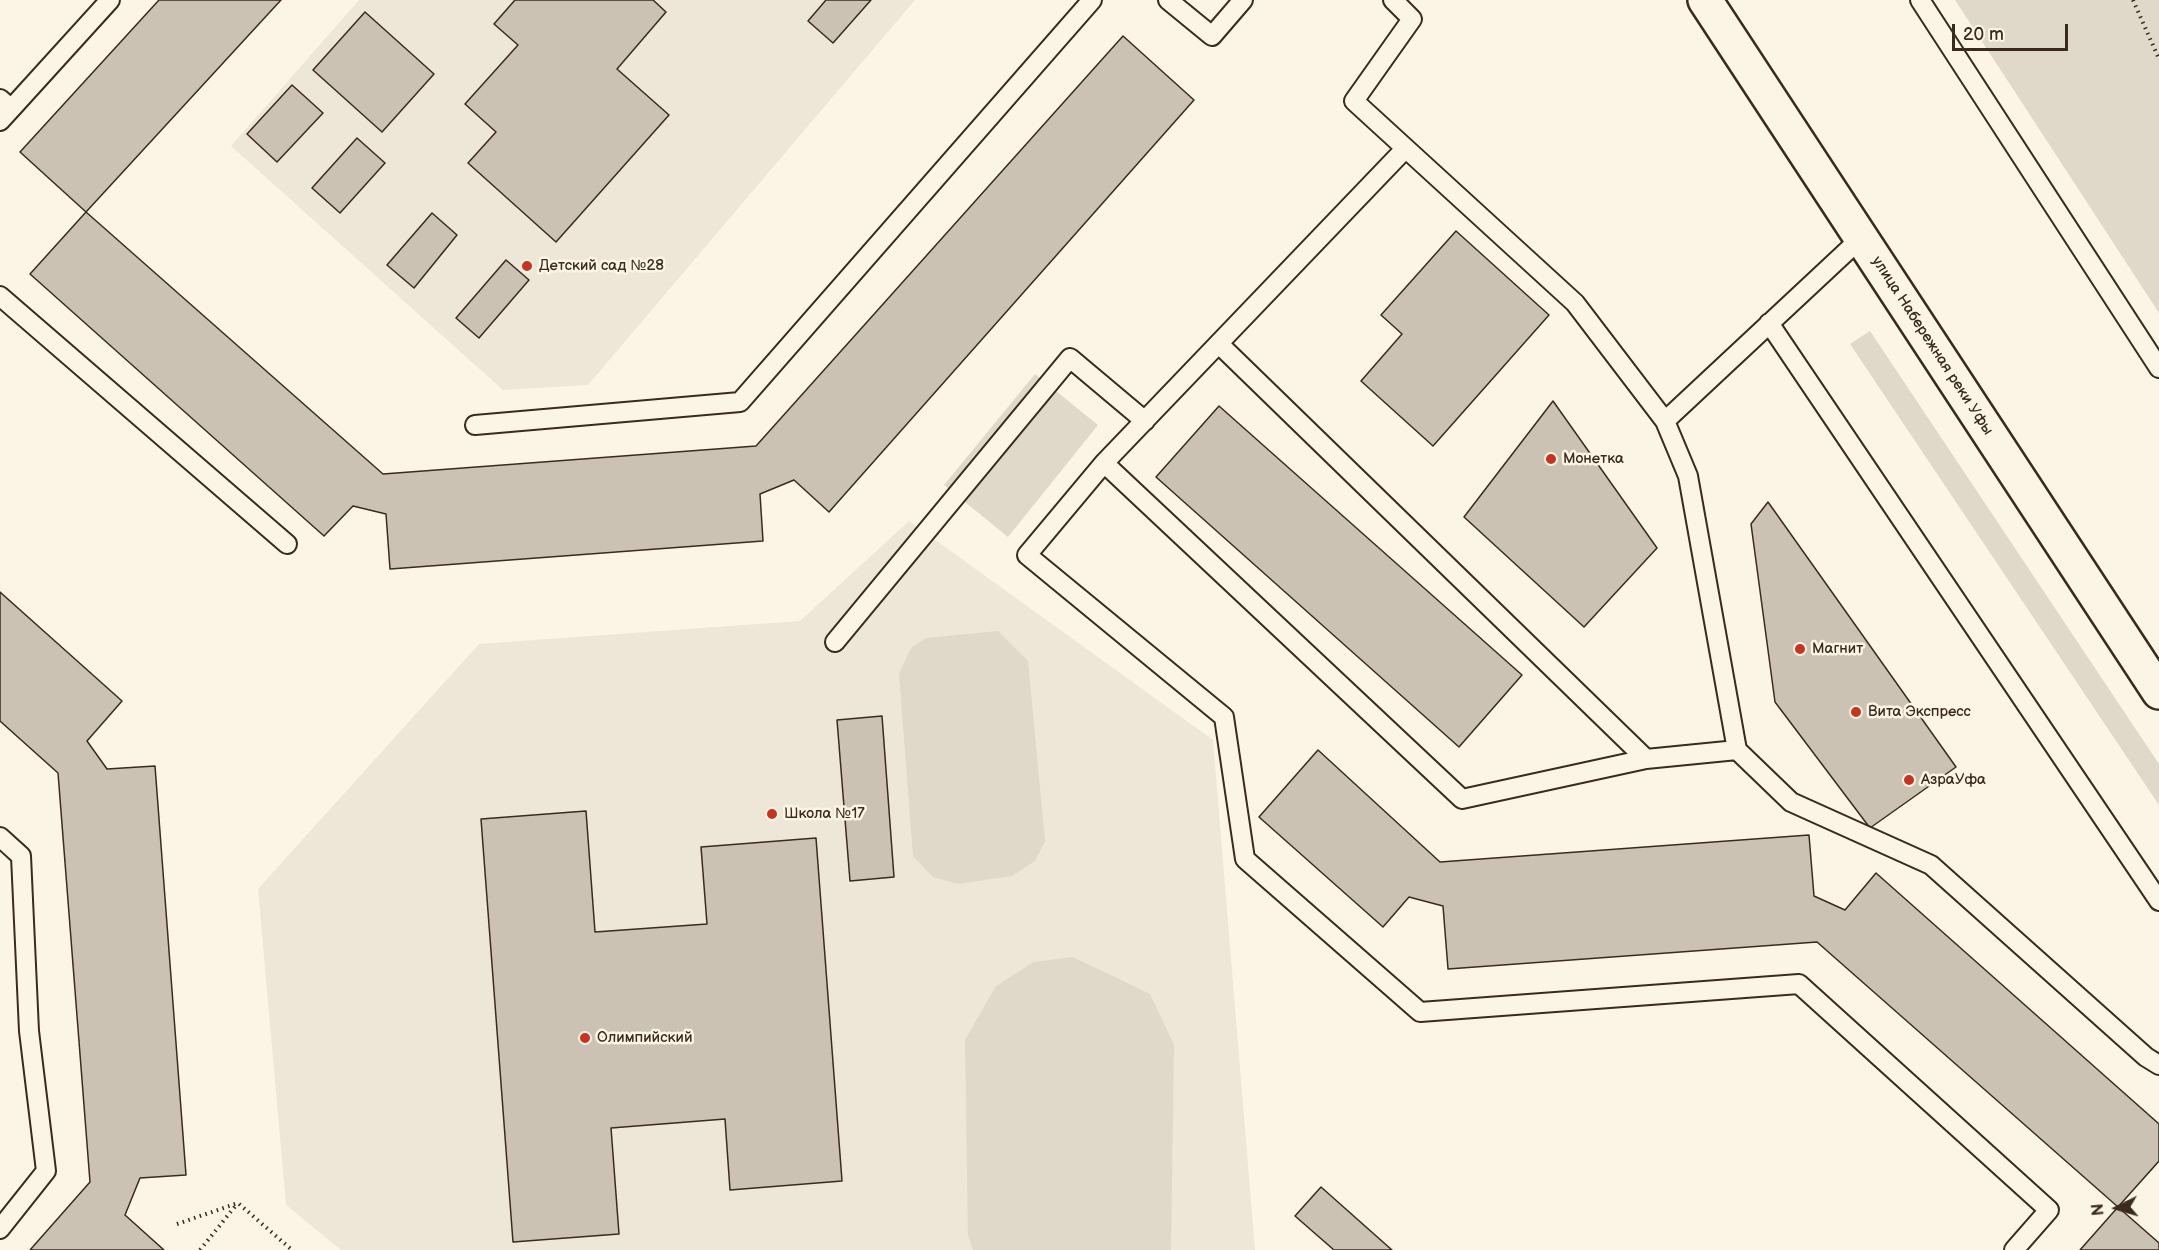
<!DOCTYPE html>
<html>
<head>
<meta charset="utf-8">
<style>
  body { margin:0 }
  #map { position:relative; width:2159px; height:1250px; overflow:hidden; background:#fcf5e5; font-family:"Balsamiq Sans",sans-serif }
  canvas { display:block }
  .north { position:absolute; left:2087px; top:1178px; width:60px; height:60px; -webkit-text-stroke:4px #fcf5e5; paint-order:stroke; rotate:265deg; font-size:16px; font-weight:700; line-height:24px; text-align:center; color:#3b2a1e }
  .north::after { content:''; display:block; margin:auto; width:21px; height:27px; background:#3b2a1e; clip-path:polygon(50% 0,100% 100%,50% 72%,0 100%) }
  .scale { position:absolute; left:1952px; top:24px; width:116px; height:27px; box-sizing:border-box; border:3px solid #3b2a1e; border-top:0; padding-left:8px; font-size:18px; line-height:21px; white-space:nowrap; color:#3b2a1e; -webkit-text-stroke:4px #fcf5e5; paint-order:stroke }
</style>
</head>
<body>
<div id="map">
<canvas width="2159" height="1250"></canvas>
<div class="north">N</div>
<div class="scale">20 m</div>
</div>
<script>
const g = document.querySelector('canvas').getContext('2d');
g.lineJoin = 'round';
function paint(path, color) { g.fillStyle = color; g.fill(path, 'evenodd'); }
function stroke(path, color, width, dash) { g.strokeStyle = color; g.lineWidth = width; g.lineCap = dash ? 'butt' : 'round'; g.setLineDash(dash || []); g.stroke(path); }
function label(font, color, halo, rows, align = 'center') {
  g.font = font + ' "Balsamiq Sans",sans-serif'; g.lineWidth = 5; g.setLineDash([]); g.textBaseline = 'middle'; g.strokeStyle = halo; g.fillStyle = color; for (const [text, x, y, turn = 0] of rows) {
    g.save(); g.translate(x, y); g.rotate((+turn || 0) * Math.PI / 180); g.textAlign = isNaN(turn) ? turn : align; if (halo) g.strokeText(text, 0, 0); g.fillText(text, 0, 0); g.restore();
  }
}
paint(new Path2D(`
  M359,0H915L588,385L503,390L231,146Z
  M909,521L1213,740L1255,1250H341L286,1205L258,889L479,644L800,621Z`), '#eee6d6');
paint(new Path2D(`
  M1955,0H2159V313Z
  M1870,331L2159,764V805L1850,344Z
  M1035,374L1098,425L1008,537L944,485Z
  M998,631L1028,661L1045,841L1035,861L1012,876L958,884L933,877L913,856L899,674L911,648L926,638Z
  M1073,957L1150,994L1174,1045L1171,1250H973L968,1235L965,1040L996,986L1034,962Z`), '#e0d8c8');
const building = new Path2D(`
  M159,0H281L86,212L20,152Z
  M515,0H653L666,12L617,69L669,115L556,242L468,163L496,132L465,104L518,45L494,24Z
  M826,0H871L833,43L808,21Z
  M365,12L434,74L382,132L313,70Z
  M1123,36L1194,100L829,512L794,480L760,494L763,541L390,569L386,514L353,506L324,536L30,274L86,212L383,474L756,446Z
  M292,85L323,113L277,162L247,134Z
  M357,138L385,163L340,213L312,188Z
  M432,213L457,235L414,288L387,265Z
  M1456,231L1549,315L1433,446L1361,381L1402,334L1381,315Z
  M506,260L529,280L479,338L456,318Z
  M1553,401L1657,548L1584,627L1464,517Z
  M1219,406L1522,675L1459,747L1156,477Z
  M1768,502L1956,767L1870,828L1775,702L1751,524Z
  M0,592L122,701L87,741L107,769L155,766L186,1175L140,1178L125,1215L164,1250H30L90,1182L58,773L0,721Z
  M882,716L894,877L850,881L837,720Z
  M1318,750L1440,862L1809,835L1814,896L1845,910L1876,873L2159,1124V1161L2118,1207L1817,942L1448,969L1443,906L1409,897L1383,927L1259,817Z
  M586,811L595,932L707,924L701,847L816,838L842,1181L730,1190L725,1119L611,1128L619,1234L513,1242L481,819Z
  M1321,1187L1392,1250H1334L1295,1216Z
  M2118,1207L2159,1243V1250H2080Z`);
paint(building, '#ccc2b3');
stroke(building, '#3b2a1e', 1.5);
const lane = new Path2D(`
  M1168,0L1212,36L1243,0
  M1393,0L1412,19L1354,101L1575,303L1665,421L1861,238
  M1920,0L2159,368
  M0,99L11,109L0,121
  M11,109L110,0
  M1404,150L1104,463L1462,799L1646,759L1737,750L1791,802L1931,865L2146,1057L2159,1065
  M0,296L287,544
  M1769,323L2159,901
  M1220,345L1646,759
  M1665,421L1688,476L1737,750
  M475,425L740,402L1092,0
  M1104,463L1027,555L1224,717L1245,859L1420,1012L1799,984L2049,1210L2014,1250
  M835,642L1070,358L1145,421
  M0,837L21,856L29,1031L46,1171L0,1229`);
const secondary = new Path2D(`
  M1705,0L2159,692`);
stroke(lane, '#3b2a1e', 22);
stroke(secondary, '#3b2a1e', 38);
stroke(new Path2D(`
  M2133,0L2159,59
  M177,1224L238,1203L292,1250
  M200,1250L237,1204`), '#3b2a1e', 4, [1.5, 4.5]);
stroke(lane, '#fcf5e5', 18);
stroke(secondary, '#fcf5e5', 33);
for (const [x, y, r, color] of [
  [527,266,6,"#c8321e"],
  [1551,459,6,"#c8321e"],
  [1800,649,6,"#c8321e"],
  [1856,712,6,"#c8321e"],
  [1909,780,6,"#c8321e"],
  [772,814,6,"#c8321e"],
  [585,1038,6,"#c8321e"]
]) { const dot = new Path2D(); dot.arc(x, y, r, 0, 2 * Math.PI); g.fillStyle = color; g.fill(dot); stroke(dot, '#fcf5e5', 2); }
label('15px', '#3b2a1e', '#fcf5e5', [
  ["Детский сад №28",539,266],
  ["Монетка",1563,459],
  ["Магнит",1812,649],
  ["Вита Экспресс",1868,712],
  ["АзраУфа",1921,780],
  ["Школа №17",784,814],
  ["Олимпийский",597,1038]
], 'left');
label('15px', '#3b2a1e', '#fcf5e5', [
  ["улица Набережная реки Уфы",1932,346,57]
]);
</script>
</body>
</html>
